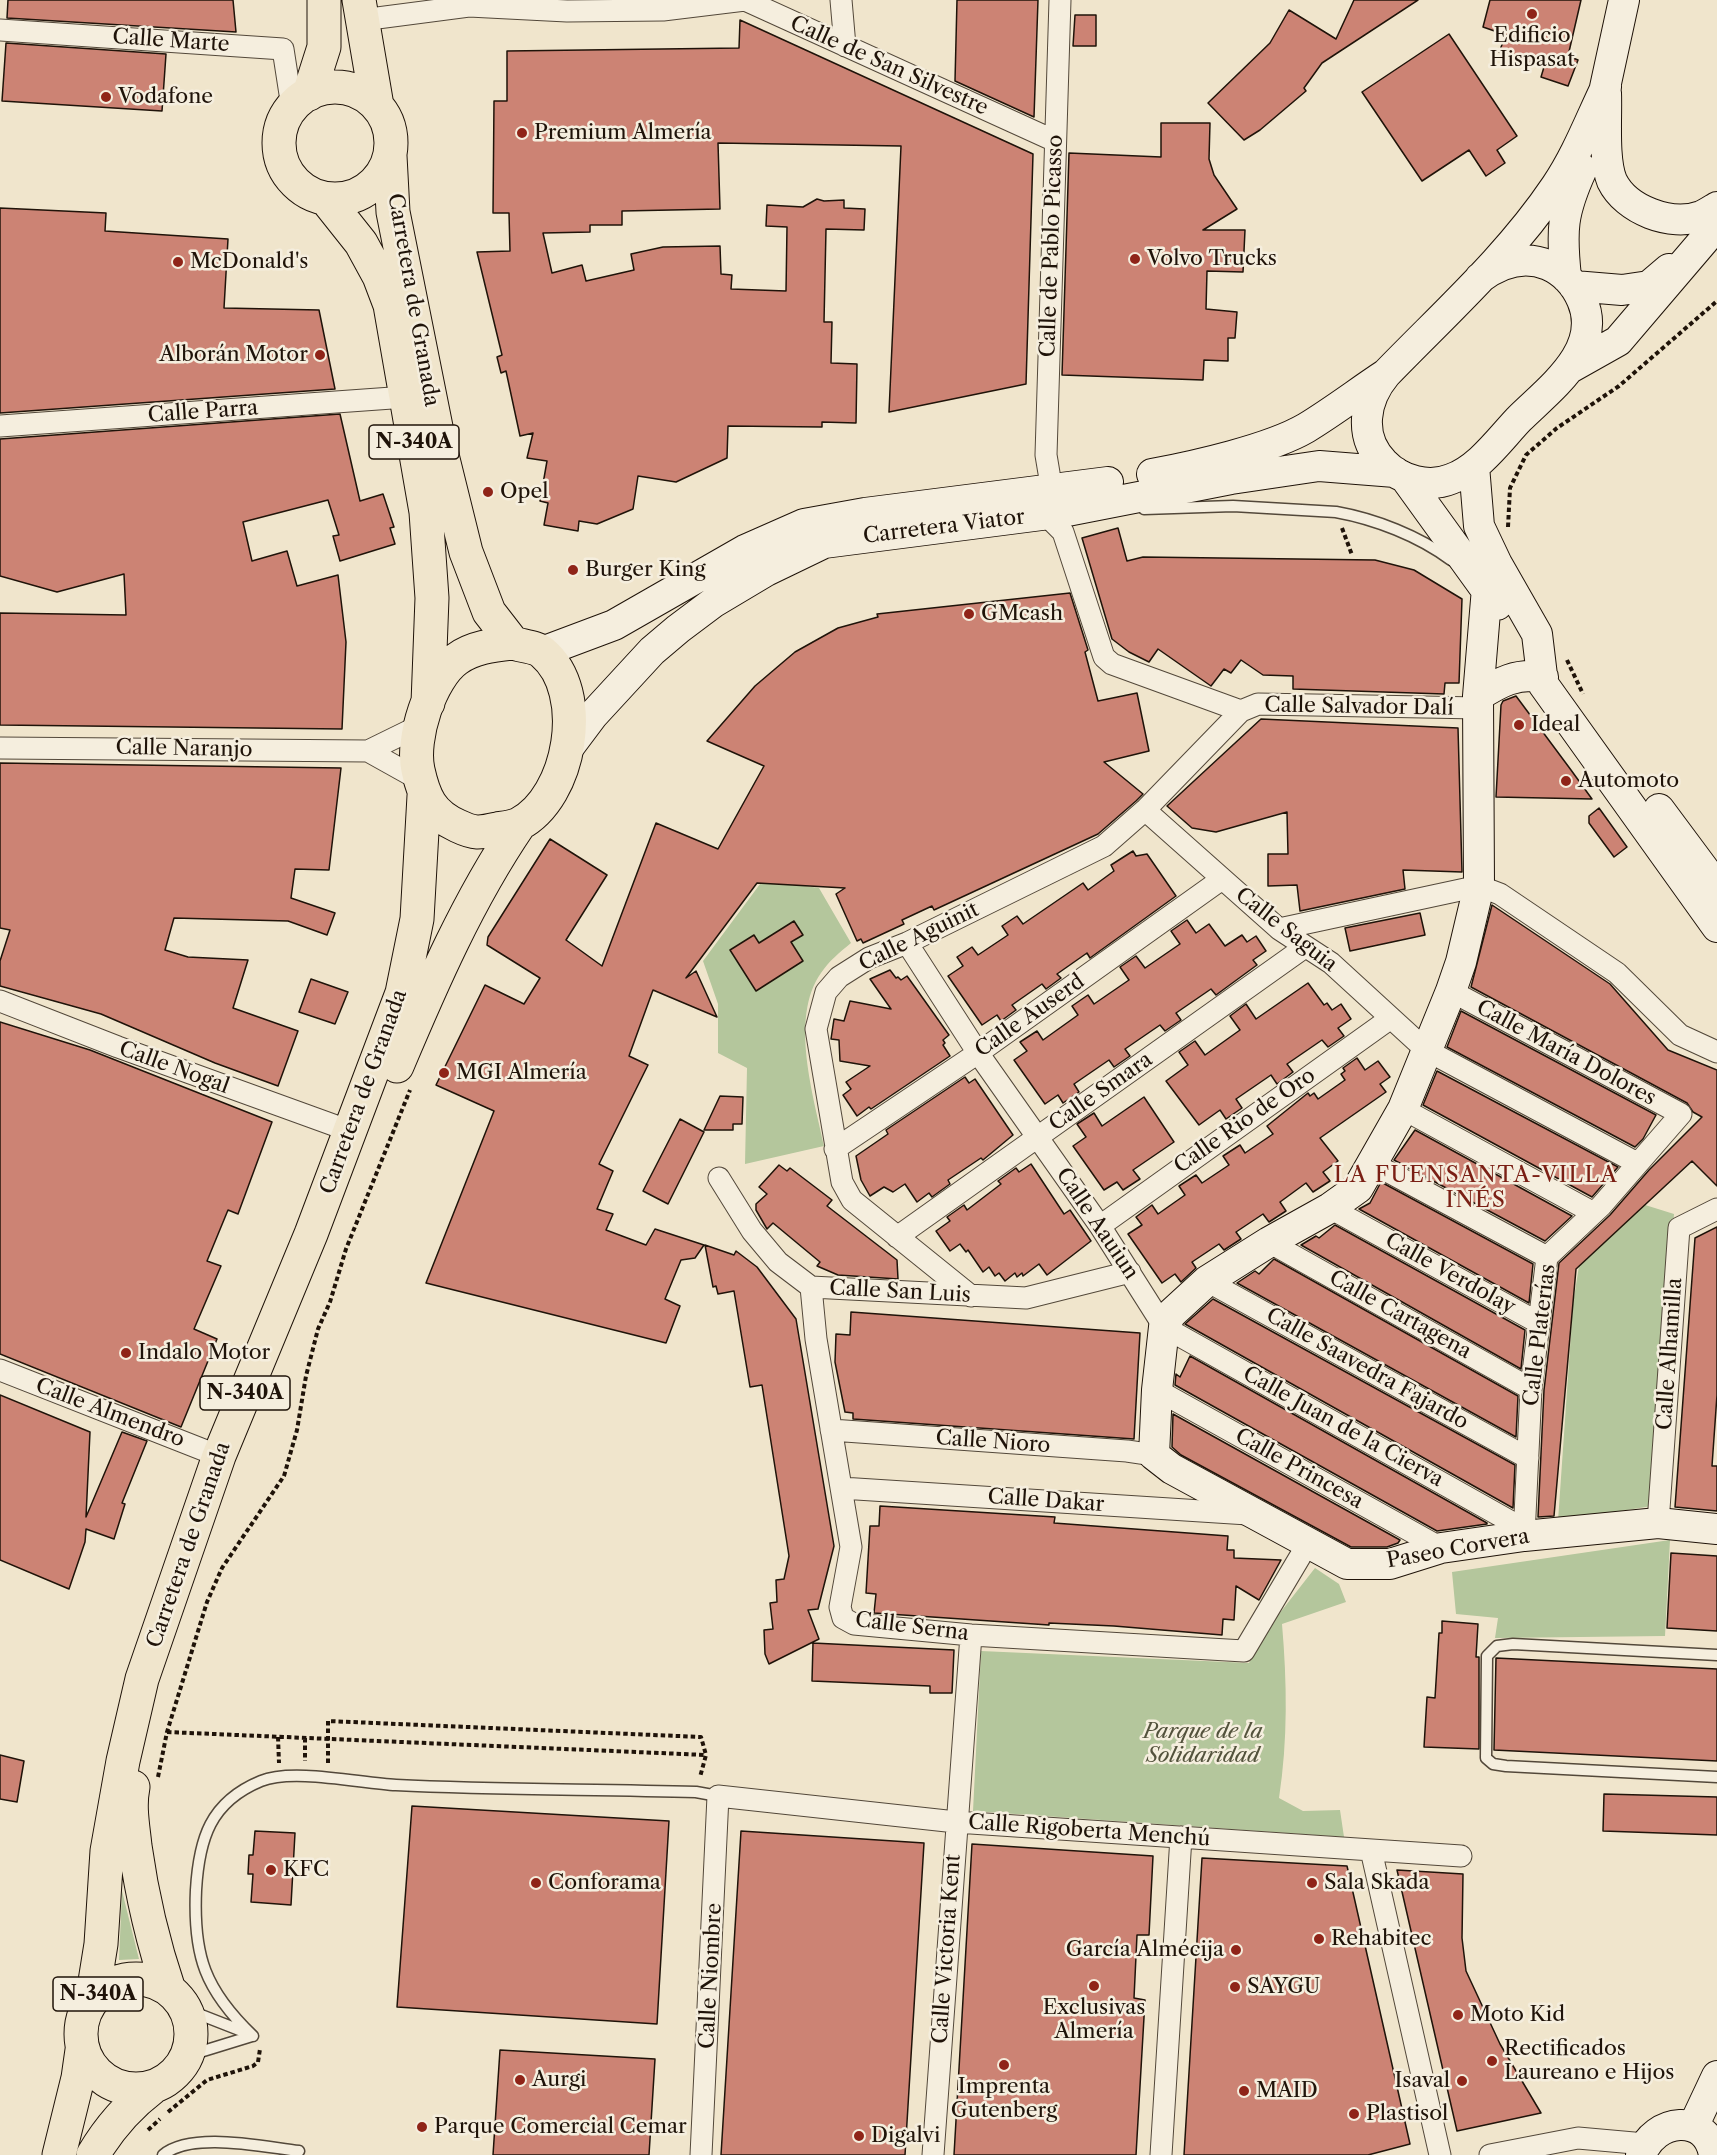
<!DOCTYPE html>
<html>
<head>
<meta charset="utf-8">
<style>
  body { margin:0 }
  canvas { display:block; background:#f0e5cc }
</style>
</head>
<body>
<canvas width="1717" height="2155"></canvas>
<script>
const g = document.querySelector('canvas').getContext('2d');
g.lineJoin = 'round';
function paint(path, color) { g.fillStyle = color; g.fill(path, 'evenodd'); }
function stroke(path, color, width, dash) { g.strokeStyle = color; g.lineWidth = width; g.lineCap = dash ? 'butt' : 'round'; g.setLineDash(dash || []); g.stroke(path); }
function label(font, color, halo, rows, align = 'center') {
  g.font = font + ' "Libre Caslon Text",serif'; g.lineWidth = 5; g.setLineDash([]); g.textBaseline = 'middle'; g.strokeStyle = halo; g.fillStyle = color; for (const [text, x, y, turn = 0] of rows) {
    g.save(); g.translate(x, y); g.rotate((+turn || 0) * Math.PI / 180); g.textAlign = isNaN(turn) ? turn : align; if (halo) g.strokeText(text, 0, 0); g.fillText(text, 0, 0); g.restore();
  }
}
paint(new Path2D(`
  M763,880L819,888L851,943C840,952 829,961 821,973C789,1018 814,1097 824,1146L745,1164L747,1068L718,1053V1004L703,961Z
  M1642,1204L1674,1214L1652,1506L1558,1521L1573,1304L1579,1266Z
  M1670,1540L1665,1636L1495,1638L1498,1618L1456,1614L1452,1572Z
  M1315,1568L1339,1584L1346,1602L1282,1624C1287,1682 1288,1740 1279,1798L1303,1811L1340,1810L1344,1837L973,1811L981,1651L1249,1663L1272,1623Z
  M122,1891L139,1959L119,1960Z`), '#b4c69c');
const building = new Path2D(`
  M8,0H233L236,32L7,18Z
  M957,0H1038L1034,117L955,81Z
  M1354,0H1418L1322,63L1304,88L1306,91L1260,130L1244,140L1208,103L1270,43L1289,10L1336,39Z
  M1490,0H1581L1568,56L1578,60L1568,86L1541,77L1544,67L1499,52L1506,35L1483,27Z
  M1075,15H1096V46H1073Z
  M740,20L1033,154L1026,384L889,412L901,146L718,143L720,209L622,211V225H590V232L543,233L552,273L582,265L586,281L634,270L631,254L663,247L720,246L721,274L732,275L731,289L786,291L787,227L766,226L767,205L803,207L817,199L824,201L844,200V208L865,209L864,230L826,229L824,322H832L831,363L857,364L856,423L822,422V427L728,426L727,458L676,482L638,476L633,509L597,524L579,521L578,531L544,525L548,503L540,501L547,461L527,458L533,433L520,436L506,371L501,373L497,357L502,355L477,252L510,251L509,213H493L494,101H507V51L739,48Z
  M1449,34L1517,136L1497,150L1505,163L1486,176L1469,150L1422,181L1362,92Z
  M6,43L166,54L162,111L2,101Z
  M1161,123H1210L1209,159L1214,175L1237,209L1203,230H1245L1243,272L1207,271L1206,309L1237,312L1235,338H1228V361L1204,360L1203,380L1062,375L1069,153L1161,157Z
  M0,208L106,213L105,231L228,239L224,308L319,310L335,389L0,413Z
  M340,414L360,501L383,494L394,527L390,528L395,544L340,561L333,536L339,535L328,500L243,522L252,561L287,551L297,586L338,575L346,642L342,729L0,725V613L126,615L124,574L57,592L0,576V439Z
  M1118,528L1127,561L1143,557L1375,560L1414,570L1462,599L1459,683H1445L1444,694L1293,689V676L1263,675L1241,660L1231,673L1224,669L1211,686L1158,649L1149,662L1129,652L1112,639L1082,538Z
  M1070,593L1088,650L1085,652L1098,701L1137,693L1149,751L1104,762L1143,794L1136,801L1098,834L934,910L932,906L902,920L904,924L863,943L861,939L857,941L836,894L845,888L757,883L686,978L696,971L717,1017L653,990L629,1056L648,1065L599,1164L613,1171L597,1209L613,1214L606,1230L646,1245L655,1229L704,1245L695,1258L681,1260L665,1299L680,1306L666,1343L426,1283L494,1111L436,1085L485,985L524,1004L540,978L487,945L488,937L550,839L607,875L566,940L602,966L656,823L718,849L764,766L707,741L755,686L795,652L838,628L878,617L877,614Z
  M1516,696L1571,770L1592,799L1496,797L1501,705L1503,701Z
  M1261,719L1458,728L1462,872L1403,870L1405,889L1300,911L1297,885L1268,886V854H1288L1287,812L1216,832L1192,828L1167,806Z
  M0,763L341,768L329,870L295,869L291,898L335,913L327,935L288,921L174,918L165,950L188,957L248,960L233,1008L298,1031L278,1086L215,1063L101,1014L0,986V961L10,930L0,928Z
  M1599,808L1627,847L1614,857L1589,823V816Z
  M1133,851L1136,856L1147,854L1176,896L1090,958L1087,953L1057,974L1061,978L1046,989L1042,984L1012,1005L1016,1010L1001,1021L997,1015L982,1025L948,976L963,966L957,957L972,947L978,955L1008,935L1002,926L1017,916L1023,924L1083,883L1088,890L1114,871L1111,865Z
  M1492,905L1610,984L1668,1050L1717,1070V1186L1692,1161L1576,1269L1554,1516L1538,1517L1544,1390L1559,1263L1610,1215L1649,1170L1702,1117L1693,1112L1687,1103L1471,987Z
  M1420,913L1425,935L1350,951L1345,928Z
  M1187,920L1196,933L1209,924L1225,946L1242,935L1247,942L1256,936L1266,951L1253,960L1257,965L1216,995L1211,989L1176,1013L1181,1020L1165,1031L1160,1025L1125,1049L1130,1056L1114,1067L1109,1060L1074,1084L1079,1092L1063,1103L1058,1095L1045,1104L1014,1060L1027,1051L1020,1042L1037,1031L1043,1040L1078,1015L1072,1006L1088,995L1094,1004L1129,980L1120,967L1136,956L1145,968L1180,944L1171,931Z
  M794,921L803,935L791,942L803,961L756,991L730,950L754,935L759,943Z
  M890,970L896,978L898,977L901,980L907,976L922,997L949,1035L943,1040L945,1043L943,1045L950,1056L871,1109L869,1107L857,1116L843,1095L851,1089L846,1082L870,1066L840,1061L839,1040L831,1039L834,1019L844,1021L850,1001L891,1009L870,979Z
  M311,979L348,992L335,1024L299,1012Z
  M1308,983L1324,1005L1327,1003L1332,1010L1341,1004L1351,1019L1338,1028L1344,1036L1328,1047L1322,1040L1287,1064L1293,1072L1277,1084L1271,1075L1236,1099L1242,1108L1226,1119L1220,1110L1199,1125L1166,1081L1188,1065L1179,1052L1195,1041L1205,1055L1240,1030L1230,1016L1246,1004L1256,1019Z
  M1461,1011L1656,1115L1643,1139L1635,1147L1447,1047Z
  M0,1022L90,1050L272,1122L238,1214L228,1210L207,1261L221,1266L194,1329L217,1339L181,1427L0,1354Z
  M1357,1058L1365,1070L1378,1061L1390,1077L1380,1084L1386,1092L1320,1138L1338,1161L1323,1172L1330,1181L1313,1192L1306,1183L1280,1202L1286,1211L1269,1222L1263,1214L1236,1232L1241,1239L1224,1250L1219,1244L1192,1262L1196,1268L1181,1282L1175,1274L1162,1283L1128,1234L1142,1225L1136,1217L1152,1205L1158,1214L1185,1195L1179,1186L1196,1175L1202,1183L1229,1165L1223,1156L1240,1145L1245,1153L1273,1134L1267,1126L1308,1093L1310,1096L1314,1093L1318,1099L1345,1080L1341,1074L1345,1071L1343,1068Z
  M1437,1071L1618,1167L1592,1197L1423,1105Z
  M965,1077L969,1083L975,1079L1013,1135L983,1160L981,1158L948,1180L950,1184L932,1197L929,1193L917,1202L905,1184L893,1192L884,1187L870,1196L861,1180L856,1156L888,1134L886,1130Z
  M720,1096L743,1097L742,1124H733V1130H704Z
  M1144,1097L1174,1142L1133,1170L1140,1179L1123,1190L1117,1182L1104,1190L1073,1146L1086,1137L1077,1124L1094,1113L1102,1126Z
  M680,1119L704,1132L668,1204L643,1191Z
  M1415,1130L1572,1216L1545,1241L1394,1160Z
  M1031,1164L1064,1214L1070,1210L1091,1241L1047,1275L1039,1264L1023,1276L1022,1273L1017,1277L1015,1273L1005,1281L999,1273L995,1276L989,1267L983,1272L968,1250L966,1252L960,1244L950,1251L936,1231L950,1221L947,1217L964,1205L967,1210L1001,1184L998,1181L1016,1168L1019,1172Z
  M779,1165L787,1171L790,1168L832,1200L827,1206L897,1260L898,1279L838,1275L817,1266L820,1262L773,1223L767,1229L756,1210V1204L767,1194L759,1187Z
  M1381,1182L1533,1264L1529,1303L1359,1209L1370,1203Z
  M1335,1225L1525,1330L1521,1369L1301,1245L1316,1236L1319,1238Z
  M1717,1227V1395L1712,1466H1717V1511L1675,1507L1695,1238Z
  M705,1245L734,1255L736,1251L757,1267L796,1319L834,1546L818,1609L808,1610L819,1639L769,1664L765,1654L764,1630L773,1629L770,1603L777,1602L776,1580L784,1579L789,1556L762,1385L750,1387L734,1291L718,1294L716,1286L713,1287Z
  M1274,1259L1518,1396L1516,1437L1237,1283L1255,1271L1259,1274Z
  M1213,1299L1515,1465L1513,1508L1185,1324Z
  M851,1312L1140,1333L1134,1439L853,1419V1413L845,1412L835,1362L836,1334L850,1335Z
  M1190,1356L1487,1523V1524L1437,1531L1175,1385L1176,1374L1180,1377Z
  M0,1395L90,1432L86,1517L122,1432L147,1441L122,1503L125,1504L114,1539L86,1529L85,1542L69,1589L0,1560Z
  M1173,1414L1400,1540L1398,1543L1387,1547H1351L1181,1455L1172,1447Z
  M880,1506L1055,1517L1054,1523L1228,1536L1227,1550H1234V1558L1281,1560L1259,1600L1236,1586L1234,1620L1223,1619L1222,1635L1114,1626L1049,1623V1625L874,1613L876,1594L866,1593L870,1526H879Z
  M1671,1553L1717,1556V1631L1667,1628Z
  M1442,1621L1478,1624L1476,1657H1479V1749L1424,1747L1427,1697L1435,1698L1439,1633H1442Z
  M813,1643L954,1650L952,1693H930V1686L812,1681Z
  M1496,1658L1717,1669V1761L1494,1750Z
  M0,1755L24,1761L17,1802L0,1799Z
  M1604,1794L1717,1797V1835L1603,1831Z
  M412,1806L669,1821L657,2024L397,2007Z
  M255,1831L295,1833L291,1905L251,1902L253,1874H248L249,1855H253Z
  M741,1831L924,1843L905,2155H721Z
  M972,1844L1153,1856L1149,1935H1137L1134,1998L1145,2000L1136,2155H954Z
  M1202,1858L1347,1866L1410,2144L1368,2155H1184Z
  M1397,1870L1463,1874L1462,1938L1466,1971L1500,2044L1541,2113L1457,2131Z
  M500,2050L655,2059L649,2155H493Z`);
paint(building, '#cc8374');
stroke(building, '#1f1309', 1.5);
const lane = new Path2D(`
  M1144,509L1233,506L1336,512C1375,519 1419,536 1451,560
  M1717,1655L1513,1644L1497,1646L1487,1656L1486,1758L1493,1764L1506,1766L1717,1777
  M182,2005L201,2015L247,2033
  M253,2036C205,1990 193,1956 196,1890C199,1839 210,1802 261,1781C292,1768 360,1783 396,1785C496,1790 596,1789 696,1792L718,1796
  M187,2056L252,2036
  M163,2155C192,2131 263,2147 299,2151`);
const street = new Path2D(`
  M841,0L845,46
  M362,20L469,6L567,11L663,10L745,0L1055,141
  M0,30L283,49L292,107
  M0,426L406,397
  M1052,491L1046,455L1060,0
  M1045,514L1063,532L1104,657L1112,664L1241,711L1258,704L1479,708
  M0,748L368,751L421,725
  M368,751L420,780
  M1145,810L1279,929L1331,963L1426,1050L1637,1163
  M1279,929L1479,886L1500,894L1617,973L1680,1035L1717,1052
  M907,943L978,1053L1100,1226L1164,1327L1522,1528
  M1451,991L1681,1114L1601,1206L1547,1257L1531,1389L1524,1536
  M0,1001L118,1047L350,1131
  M1403,1109L1592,1212
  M835,1149L978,1053L1222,879
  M1372,1163L1547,1257
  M719,1178L752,1231L778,1262L811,1287L1026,1298L1130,1272
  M1330,1208L1539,1323
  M1100,1226L1391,1018
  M897,1237L1305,947
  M1269,1242L1531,1389
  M1207,1281L1528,1458
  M811,1287L816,1339L851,1547L840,1607L843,1618L854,1624L971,1635L1244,1651L1307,1545
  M971,1296L852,1200L842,1182L816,1029L826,992L839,977L869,958L907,943L1104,846L1145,810L1241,711
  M0,1370L219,1456
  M1157,1390L1441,1548
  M831,1430L1127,1451L1154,1455
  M841,1488L1248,1514
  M1658,1523L1679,1228L1717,1209
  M1371,1850L1440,2155
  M701,2155L718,1796L956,1822L1461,1856
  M933,2155L971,1635
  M1161,2155L1181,1837
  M1490,2155L1578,2138L1645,2144`);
const secondary = new Path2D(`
  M1606,93C1607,117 1603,159 1612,181C1626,210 1671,227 1701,216C1706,214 1712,210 1717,207
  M1601,106L1624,0
  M1566,277C1561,230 1562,213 1582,169
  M1480,278C1500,263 1524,255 1548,265C1564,272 1575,284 1582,300C1604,350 1549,389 1519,419C1499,440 1479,469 1451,479C1429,488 1401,481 1384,463C1358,437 1364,400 1386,374C1445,313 1509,256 1556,186C1577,155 1590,120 1606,87
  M1574,286L1622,290L1649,286L1669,269
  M1570,368L1618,341L1717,225
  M1474,466L1479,526L1497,564L1537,634L1543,684L1717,927
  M1152,474C1195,466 1270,449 1306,428C1334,411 1360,391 1386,374
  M1406,479L1497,605
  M1487,588L1478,696L1479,886L1461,962L1451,991L1403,1109L1358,1188L1330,1208L1269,1242L1207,1281L1171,1314L1164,1327L1157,1390L1154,1455L1172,1469L1347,1564H1390L1441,1548L1524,1536L1658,1523L1717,1529
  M542,652L614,625L745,550L804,524L865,513L1108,482
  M1478,696C1500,682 1516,673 1543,677
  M566,751L593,715L652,651L678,629L714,602L766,571L824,543L1057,513L1231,479L1319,466L1395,472
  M1659,809L1717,887
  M1693,2127L1717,2076
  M1641,2155C1654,2118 1707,2112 1714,2155`);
const highway = new Path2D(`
  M359,0L377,106
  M279 143a56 56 0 1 1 112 0a56 56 0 1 1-112 0Z
  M309,94L324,47V0
  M390,156L393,212L440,447L466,552L489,612L513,643
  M326,199L361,243L379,276L390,305L426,512L432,598L428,703
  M513,643C522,646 537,647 543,653C589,692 571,797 519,824C513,827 503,828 497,829C479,833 475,834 458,826C431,814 424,797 418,770C411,739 430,678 457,659C473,647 494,645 513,643Z
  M397,1066C432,983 468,900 519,825
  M133,1787C129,1807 133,1826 135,1846C142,1896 153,1943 169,1990
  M81 2034a55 55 0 1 1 110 0a55 55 0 1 1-110 0Z
  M92,2000L101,1944L107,1851L123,1761L142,1679L219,1456L311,1234L402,993L417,919L424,796
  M59,2155L78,2078L82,2050
  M93,2155C109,2128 127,2107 152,2088`);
stroke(lane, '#53483a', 13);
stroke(street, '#53483a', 23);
stroke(secondary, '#1f1309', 32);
stroke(highway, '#1f1309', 35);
stroke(new Path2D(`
  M1508,527L1510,488L1526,455L1557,428L1619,386L1717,301
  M1342,528L1352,555
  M1567,660L1583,694
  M167,1732L706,1755
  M278,1737L279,1763
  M305,1738V1761
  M328,1763V1721L701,1737L706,1755L700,1777
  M158,1777L167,1732L207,1602L222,1568L284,1476L297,1430L306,1376L318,1329L330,1302L346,1249L410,1090
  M168,2112L207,2080L253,2066L258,2062L260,2049
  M148,2130L160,2119`), '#1f1309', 4, [4.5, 3]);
stroke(lane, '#f5eede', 10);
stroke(street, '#f5eede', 21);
stroke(secondary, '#f5eede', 30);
stroke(highway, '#f0e5cc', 33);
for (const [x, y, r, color] of [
  [1532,14,6,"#8f2418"],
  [106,97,6,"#8f2418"],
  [522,133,6,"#8f2418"],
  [1135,259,6,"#8f2418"],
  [178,262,6,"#8f2418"],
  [320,355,6,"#8f2418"],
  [488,492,6,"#8f2418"],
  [573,570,6,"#8f2418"],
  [969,614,6,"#8f2418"],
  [1519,725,6,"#8f2418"],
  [1566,781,6,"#8f2418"],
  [444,1073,6,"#8f2418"],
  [126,1353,6,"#8f2418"],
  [271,1870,6,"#8f2418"],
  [536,1883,6,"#8f2418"],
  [1312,1883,6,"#8f2418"],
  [1319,1939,6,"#8f2418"],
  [1236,1950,6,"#8f2418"],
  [1094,1986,6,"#8f2418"],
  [1235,1987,6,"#8f2418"],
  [1458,2015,6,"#8f2418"],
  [1492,2061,6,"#8f2418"],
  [1004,2065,6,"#8f2418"],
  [520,2080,6,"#8f2418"],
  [1462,2081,6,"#8f2418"],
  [1244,2091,6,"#8f2418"],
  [1354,2114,6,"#8f2418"],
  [422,2127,6,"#8f2418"],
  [859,2136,6,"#8f2418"]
]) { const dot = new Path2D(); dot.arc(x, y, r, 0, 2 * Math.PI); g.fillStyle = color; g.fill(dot); stroke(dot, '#f5eede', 2); }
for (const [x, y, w] of [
  [414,442,90],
  [245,1393,90],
  [98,1994,90]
]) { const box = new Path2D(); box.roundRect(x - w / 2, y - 17, w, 34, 4.5); g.fillStyle = '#f5eede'; g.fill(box); stroke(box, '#1f1309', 1.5); }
label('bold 20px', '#1f1309', null, [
  ["N-340A",414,442],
  ["N-340A",245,1393],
  ["N-340A",98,1994]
]);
label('21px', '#1f1309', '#f5eede', [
  ["Edificio",1532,36,"center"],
  ["Hispasat",1532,60,"center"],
  ["Vodafone",118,97],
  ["Premium Almería",534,133],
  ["Volvo Trucks",1147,259],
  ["McDonald's",190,262],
  ["Alborán Motor",308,355,"right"],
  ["Opel",500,492],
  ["Burger King",585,570],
  ["GMcash",981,614],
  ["Ideal",1531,725],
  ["Automoto",1578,781],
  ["MGI Almería",456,1073],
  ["Indalo Motor",138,1353],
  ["KFC",283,1870],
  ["Conforama",548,1883],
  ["Sala Skada",1324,1883],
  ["Rehabitec",1331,1939],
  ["García Almécija",1224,1950,"right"],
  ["SAYGU",1247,1987],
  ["Exclusivas",1094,2008,"center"],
  ["Almería",1094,2032,"center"],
  ["Moto Kid",1470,2015],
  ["Rectificados",1504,2049],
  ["Laureano e Hijos",1504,2073],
  ["Aurgi",532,2080],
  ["Isaval",1450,2081,"right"],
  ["Imprenta",1004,2087,"center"],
  ["Gutenberg",1004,2111,"center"],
  ["MAID",1256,2091],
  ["Plastisol",1366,2114],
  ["Parque Comercial Cemar",434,2127],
  ["Digalvi",871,2136]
], 'left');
label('21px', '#1f1309', '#f5eede', [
  ["Calle Marte",171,41,4],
  ["Calle de San Silvestre",889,66,24],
  ["Calle de Pablo Picasso",1052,246,-88],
  ["Carretera de Granada",413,300,80],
  ["Calle Parra",203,412,-4],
  ["Carretera Viator",944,527,-7],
  ["Calle Salvador Dalí",1359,707,1],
  ["Calle Naranjo",184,749,1],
  ["Calle Saguia",1286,930,38],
  ["Calle Aguinit",919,937,-26],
  ["Calle Auserd",1030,1016,-35],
  ["Calle María Dolores",1566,1053,28],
  ["Calle Nogal",174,1068,20],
  ["Carretera de Granada",364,1092,-70],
  ["Calle Smara",1101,1092,-35],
  ["Calle Rio de Oro",1245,1121,-35],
  ["Calle Aauiun",1097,1224,56],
  ["Calle Verdolay",1450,1274,29],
  ["Calle San Luis",900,1292,3],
  ["Calle Cartagena",1400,1315,29],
  ["Calle Platerías",1540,1335,-83],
  ["Calle Alhamilla",1670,1354,-86],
  ["Calle Saavedra Fajardo",1367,1369,29],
  ["Calle Almendro",110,1413,21],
  ["Calle Juan de la Cierva",1343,1427,29],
  ["Calle Nioro",993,1442,4],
  ["Calle Princesa",1299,1469,29],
  ["Calle Dakar",1046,1501,4],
  ["Carretera de Granada",189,1545,-71],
  ["Paseo Corvera",1458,1549,-10],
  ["Calle Serna",912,1627,7],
  ["Calle Rigoberta Menchú",1089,1831,4],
  ["Calle Victoria Kent",947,1949,-86],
  ["Calle Niombre",711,1976,-87]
]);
label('italic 21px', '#53523c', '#f5eede', [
  ["Parque de la",1203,1732],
  ["Solidaridad",1203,1756]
]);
g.letterSpacing = '1.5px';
label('22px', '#7a1f14', '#f5eede', [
  ["LA FUENSANTA-VILLA",1476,1176],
  ["INÉS",1476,1201]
]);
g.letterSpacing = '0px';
</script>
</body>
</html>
